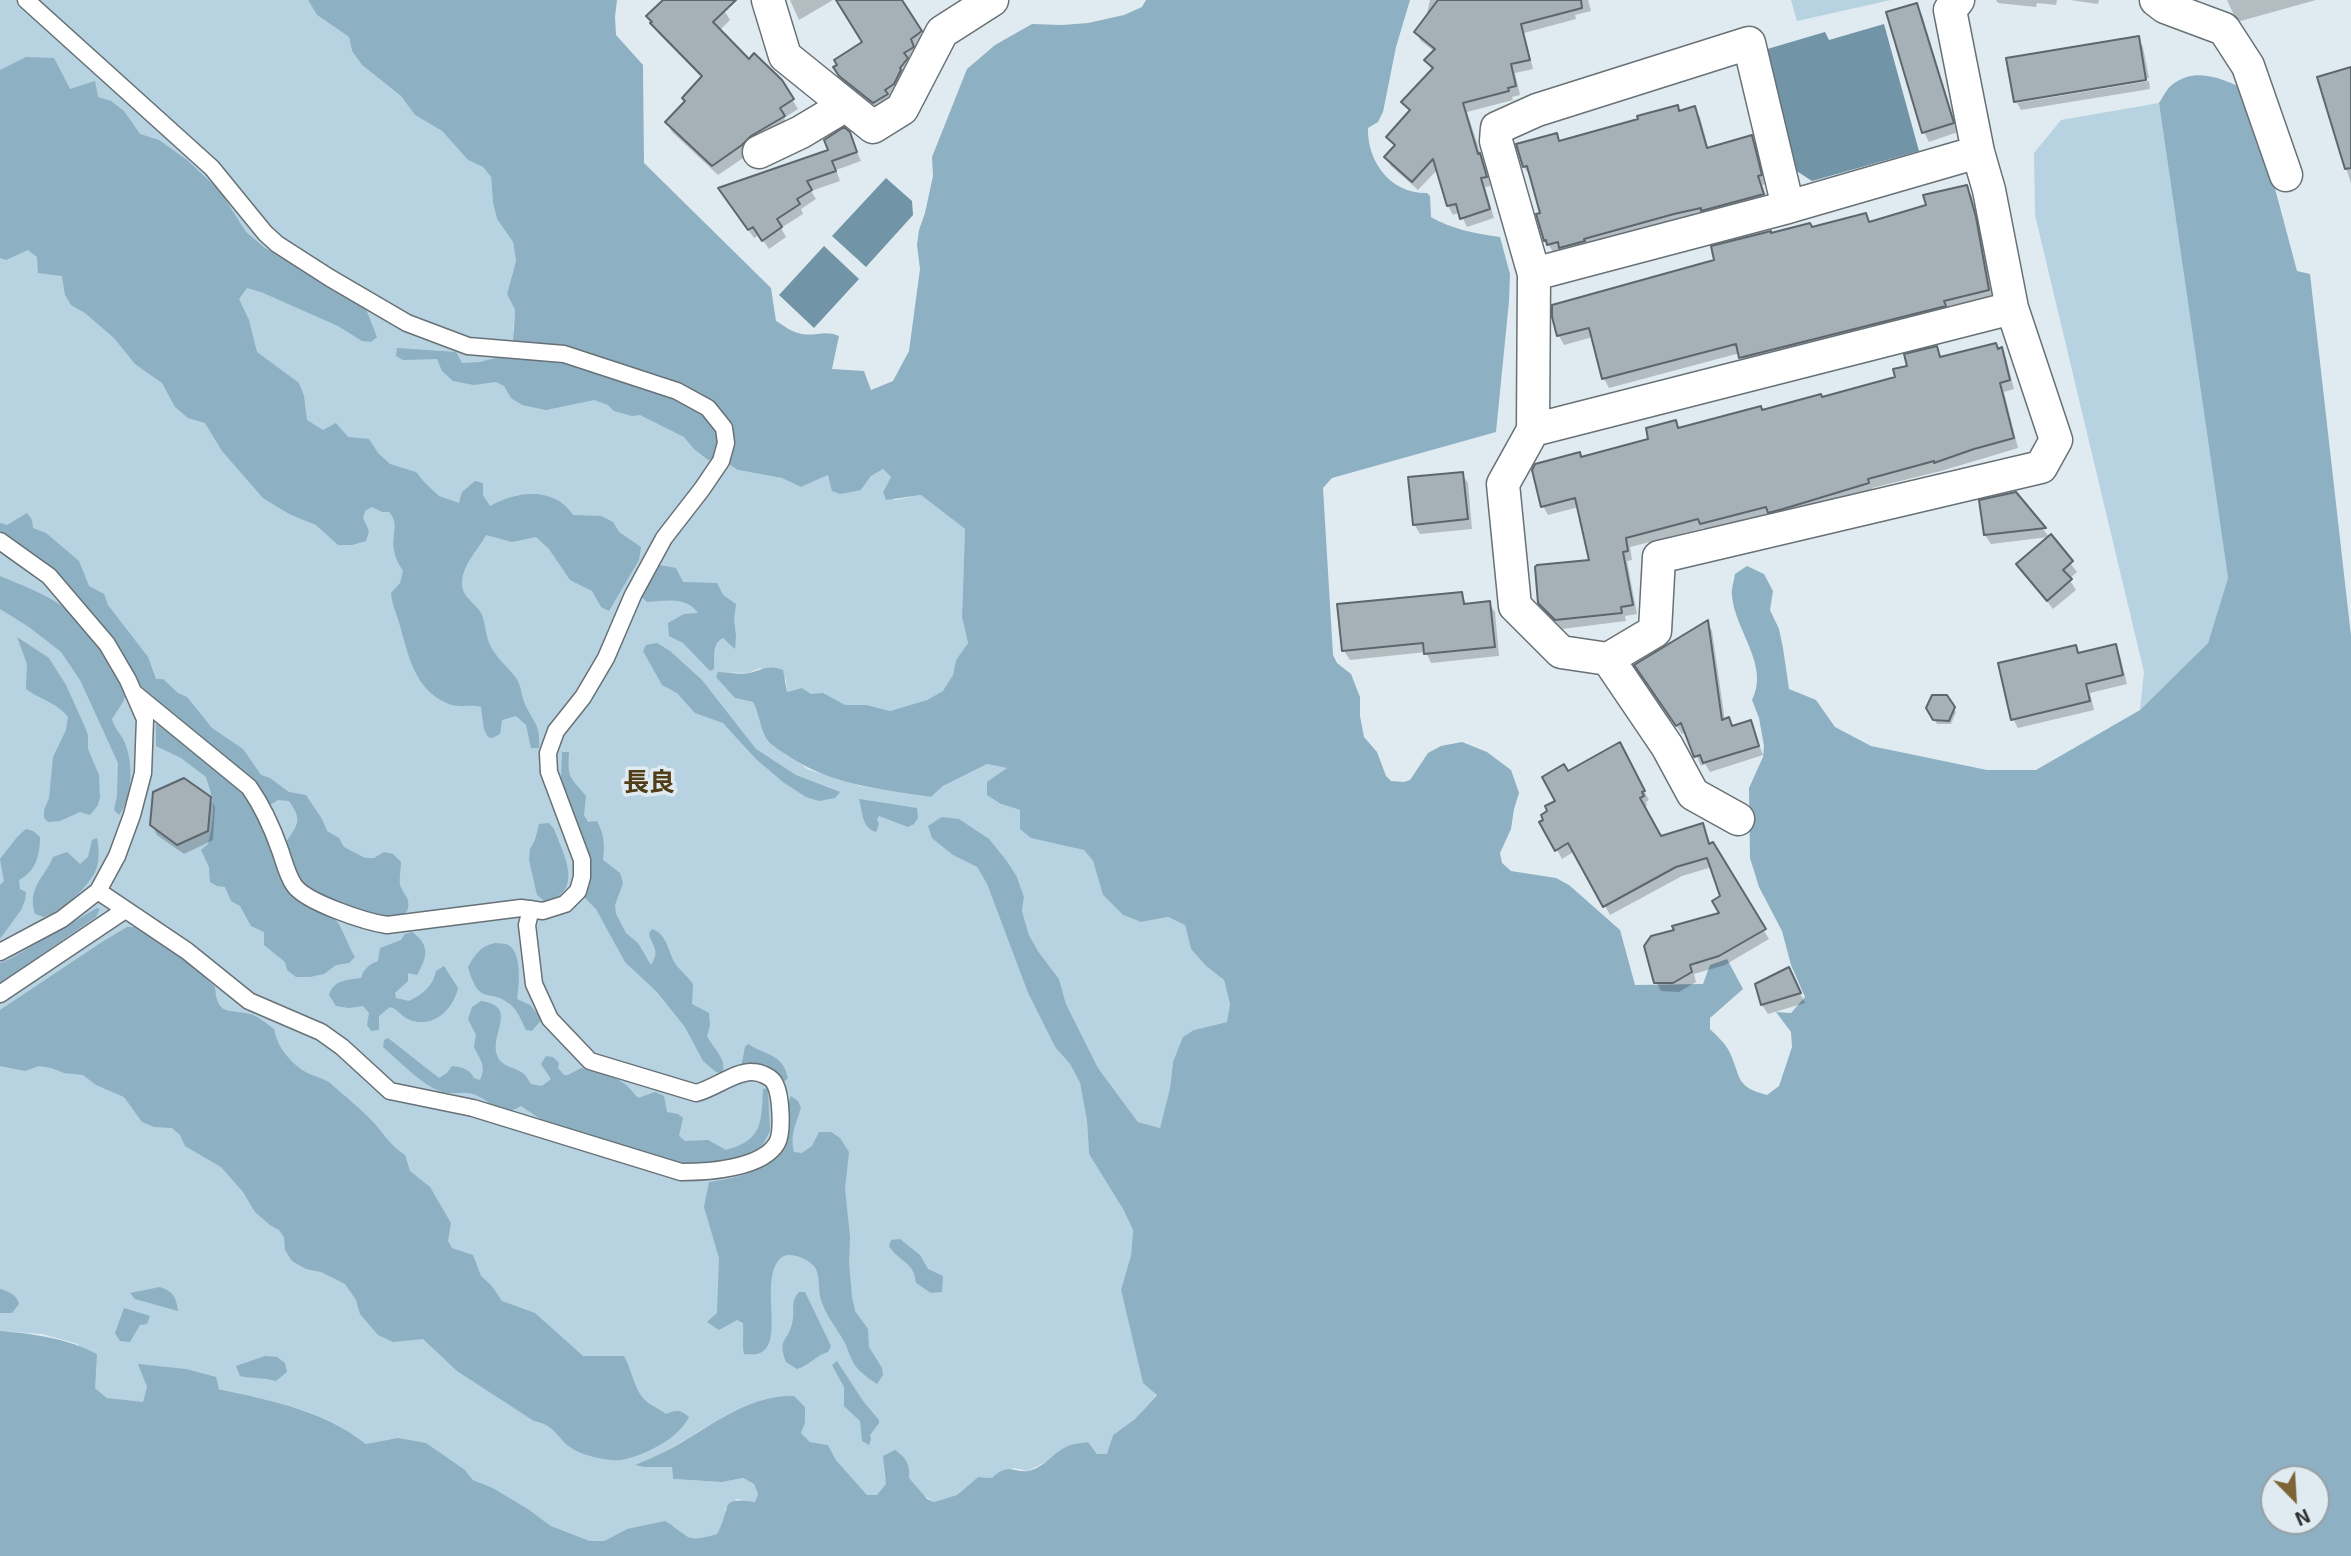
<!DOCTYPE html>
<html>
<head>
<meta charset="utf-8">
<style>
  body { margin:0 }
  #map { position:relative; width:2351px; height:1556px; overflow:hidden; background:#e0ebf1; font-family:"Exo 2",sans-serif }
  canvas { display:block }
  .north { position:absolute; left:2260px; top:1465px; width:70px; height:70px; box-sizing:border-box; background:#e0ebf1; border:2px solid #98a0a5; border-radius:50%; rotate:156deg; font-size:19px; font-weight:700; line-height:28px; text-align:center; color:#2c3032 }
  .north::after { content:''; display:block; margin:auto; width:24px; height:32px; background:#7d6435; clip-path:polygon(50% 0,100% 100%,50% 72%,0 100%) }
</style>
</head>
<body>
<div id="map">
<canvas width="2351" height="1556"></canvas>
<div class="north">N</div>
</div>
<script>
const g = document.querySelector('canvas').getContext('2d');
g.lineJoin = 'round';
function paint(path, color) { g.fillStyle = color; g.fill(path, 'evenodd'); }
function stroke(path, color, width, dash) { g.strokeStyle = color; g.lineWidth = width; g.lineCap = dash ? 'butt' : 'round'; g.setLineDash(dash || []); g.stroke(path); }
function label(font, color, halo, rows, align = 'center') {
  g.font = font + ' "Exo 2","Noto Sans JP",sans-serif'; g.lineWidth = 7; g.setLineDash([]); g.textBaseline = 'middle'; g.strokeStyle = halo; g.fillStyle = color; for (const [text, x, y, turn = 0] of rows) {
    g.save(); g.translate(x, y); g.rotate((+turn || 0) * Math.PI / 180); g.textAlign = isNaN(turn) ? turn : align; if (halo) g.strokeText(text, 0, 0); g.fillText(text, 0, 0); g.restore();
  }
}
paint(new Path2D(`
  M0,0H308L317,15L349,37L352,51L362,65L401,96L415,115L442,131L468,160L483,167L491,177L493,203L497,219L513,242L516,261L507,294L515,310L513,332L706,399L738,470L783,478L801,487L828,475L861,490L871,476L883,469L891,477L883,492L895,500L921,495L965,529L962,617L968,643L956,660L953,675L944,691L927,700L890,711L867,705H845L823,694H811L802,688L787,692L786,679L760,668L748,673L719,672L735,698L753,702L760,714L764,733L807,769L860,786L931,797L943,786L987,764L1008,768L1001,804L1020,810L1059,843L1084,850L1093,861L1103,895L1123,915L1141,922L1168,917L1185,925L1191,949L1206,966L1224,980L1230,1004L1227,1022L1194,1030L1173,1062L1170,1088L1160,1128L1138,1122L1098,1068L1066,1004L1059,979L1038,951L1029,935L1022,911L1024,897L1017,877L953,855L977,867L987,884L1028,993L1055,1047L1070,1064L1080,1083L1087,1121L1089,1154L1123,1209L1133,1230L1131,1255L1121,1290L1143,1382L1157,1394L1135,1419L1113,1435L1108,1454H1097L1088,1442L1066,1447L1050,1460L1027,1471L1014,1468L992,1478L978,1477L957,1495L934,1502L884,1471L887,1484L877,1495H867L836,1460L828,1445L810,1442L801,1433L805,1423L794,1396C748,1394 709,1427 671,1448C660,1455 648,1460 637,1465L644,1467H672L673,1479L722,1482L743,1478L754,1484L758,1494L755,1502L737,1499L725,1509V1521L717,1534C695,1541 692,1542 674,1526L627,1529L604,1541H590L551,1526L528,1509L493,1488L473,1480L465,1470L398,1439L366,1444C321,1408 275,1403 221,1389C194,1382 166,1373 139,1365L147,1387L143,1403L107,1398L95,1388L78,1344L42,1334L0,1331Z
  M1791,0H1891L1797,21Z
  M2159,103L2228,578L2208,643L2140,710L2144,672L2035,215L2034,153L2061,120Z`), '#b7d2e0');
paint(new Path2D(`
  M308,0H617L615,17L616,35L643,65L644,163L771,288L776,321C783,325 790,331 798,333C813,338 824,329 839,336L832,369L864,371L871,390L893,381L909,351L920,269L917,245L919,230L925,213L933,176L932,157L967,69L995,45L1032,24L1062,25L1088,23L1124,15L1142,7L1146,0H1410L1396,47L1383,112L1378,122L1368,128C1367,162 1391,194 1427,193L1430,196L1431,217C1451,229 1477,234 1500,237L1510,274L1509,301L1496,432L1332,478L1323,488L1333,655L1337,663L1351,674L1360,697V716L1364,737L1377,752L1386,776L1391,781L1404,782L1410,780L1428,753L1441,746L1462,742L1487,752L1511,770L1519,793L1514,809L1511,829L1500,853L1502,863L1511,871L1556,878L1569,885L1620,930L1635,985L1703,984L1710,965L1727,959L1743,989L1710,1018V1029C1717,1036 1725,1043 1729,1051C1742,1078 1734,1086 1767,1095L1779,1086L1792,1047L1791,1032L1776,1012L1791,1013L1805,997L1791,965L1782,931L1759,887L1750,858L1749,788L1763,757L1764,746L1759,718L1752,700C1770,665 1735,631 1732,596C1731,589 1734,581 1735,574L1747,566L1764,574L1773,591L1770,610L1779,629L1783,648L1789,689L1816,700L1835,727L1871,746L1987,770H2036L2140,710L2208,643L2228,578L2159,103C2163,97 2167,88 2173,84C2198,66 2224,80 2249,91L2297,271L2310,274L2351,636V1556H0V1331C35,1334 66,1338 97,1354L95,1388L107,1398L143,1402L147,1387L138,1364L186,1369L216,1377L219,1389C272,1401 323,1410 366,1444L398,1438L426,1443L465,1470L473,1480L493,1488L528,1509L551,1526L590,1541H604L627,1529L665,1521C691,1536 684,1544 717,1534C732,1509 717,1496 755,1502L758,1494L754,1484L743,1478L722,1482L673,1479L672,1467H644L635,1465C647,1460 659,1455 670,1449C709,1428 747,1394 794,1396L805,1407V1423L801,1433L810,1442L828,1445L836,1460L867,1495H877L886,1484L883,1456L895,1450C907,1458 910,1465 909,1478L927,1499L934,1502L957,1495L978,1477L992,1478C1008,1462 1014,1473 1028,1471C1044,1468 1053,1453 1066,1447C1072,1444 1081,1443 1088,1442L1097,1454H1107L1113,1435L1135,1419L1157,1395L1143,1383L1121,1290L1131,1255L1133,1230L1123,1209L1089,1154L1087,1121L1080,1083L1070,1064L1055,1047L1028,993L987,884L977,867L953,855L932,838L928,826L942,817L959,819L989,839L1006,860L1017,877L1024,897L1022,911L1029,935L1038,951L1059,979L1066,1004L1098,1068L1138,1122L1160,1128L1170,1088L1173,1062L1183,1037L1194,1030L1227,1022L1230,1004L1224,980L1206,966L1191,949L1185,925L1168,917L1141,922L1123,915L1103,895L1093,861L1084,850L1031,838L1020,829V810L1001,804L987,795V782L1007,768L987,764L943,786L931,797C880,789 830,785 787,755C781,751 774,747 769,742C760,732 760,714 753,702L735,698L716,677L718,672C728,672 740,675 749,673C762,670 769,664 783,670L787,692L802,688L811,694L823,693L845,705H867L890,711L927,700L943,691L953,675L956,660L968,643L962,617L965,529L921,495L886,500L883,492L891,477L883,469L871,476L861,490L840,494L832,491L828,475L801,487L782,478L738,470L726,462L732,446L706,399L513,343L515,310L507,294L516,261L513,242L497,219L493,203L491,177L483,167L468,160L442,131L415,115L401,96L362,65L352,51L349,37L317,15ZM2274,1479H2316V1521H2274Z
  M26,57L54,58L70,89L95,81L98,97L111,101L124,111L140,134L159,140L187,160L220,191L246,232L265,248L364,304L377,337L371,342L362,341L338,326L261,292L247,288L239,299L249,320L257,352L299,383L304,396L307,420L323,430L336,423L348,437L369,439L378,453L390,464L416,472L425,483L439,496L459,503L462,492L475,481L483,483V495L490,506C517,491 554,486 573,515L601,516L613,522L619,532L641,547L639,560L609,611L601,607L592,591L570,580L549,549L536,537L512,542L486,535C478,550 462,565 462,583C462,598 475,602 481,613C486,623 485,635 490,645C496,658 508,667 516,678C521,685 521,692 523,699C531,722 541,721 539,748H531L526,725L516,716L502,720L500,734L492,738L488,737L484,729L481,707C471,704 459,708 449,704C413,690 408,652 398,619C395,610 392,603 391,593L400,583L403,571C399,564 395,558 394,550C391,536 400,524 389,512H382L372,507L365,511L363,518L369,531L366,541L352,545H338L316,525L289,514L263,498L222,451L205,423L188,418L175,407L162,383L135,364L114,338L85,313L71,305L65,295L62,276L38,273L37,257L28,250L6,260L0,258V70Z
  M397,348L456,352L462,363L480,362L507,355L560,358L673,395L705,414L715,426L719,438L715,459L708,460L694,449L684,437L640,415L632,416L614,411L608,405L594,400L546,410L522,405L511,398L504,386L496,382L474,385L453,381L442,371L437,359L403,360L396,356Z
  M27,513L32,520L33,528L46,533L79,561L89,586L104,594L108,605L148,657L156,679H163L178,693L187,697L212,728L243,749L261,775L270,778L289,792L306,795L322,819L327,831L339,838L344,847L365,858H374L384,852L393,854L401,862C401,869 399,879 400,885C402,891 407,896 408,901C412,922 384,919 372,915C326,897 297,898 286,842C299,824 302,819 289,801L278,800L268,806L140,685L116,644L104,627L54,570L0,531V523L7,525Z
  M659,565L676,568L683,582L717,583L723,595L736,604L734,619L736,636L735,649L723,638C711,644 715,657 714,669L710,671L683,643L669,636L668,623L684,614L698,613C686,596 666,601 647,602L641,596Z
  M0,576C25,587 53,596 73,615C95,637 111,666 126,693L123,702L112,719C114,727 119,732 123,739C134,759 133,797 119,815L114,810L117,796L118,763L80,680L61,652L29,627L0,609Z
  M17,637L49,658L66,685L85,727L88,735V749L99,775L100,797L98,805L90,815L80,812L60,821L48,822L44,818V810L49,798L53,757L66,730L68,717C56,702 41,700 26,689L27,664Z
  M657,643L670,651L702,680L756,749L796,775L840,792L835,798L819,801L806,797L783,782L756,759L723,723L695,713L677,693L662,685L643,651L646,645Z
  M156,723C186,745 241,780 257,812C271,839 274,872 293,896C304,910 323,909 335,919C341,924 349,948 355,957L349,963L336,965L324,974L310,977H296L287,970L285,962L264,945V932L251,926L240,906L231,901L225,887L217,886L210,882L209,867L201,850L208,844C211,831 215,812 212,799C211,791 208,785 206,777L181,758L156,746Z
  M562,752H569C567,780 571,777 586,796L584,815L588,822L597,821C604,834 605,845 603,860L620,873L623,883L615,905L616,914L626,933L638,943L651,965C661,949 652,948 649,933L652,929C669,935 667,953 677,966C682,972 688,977 693,984L692,1004L709,1013L710,1026L707,1036C713,1048 728,1060 722,1073L716,1072L703,1061L685,1027L657,992L625,962L596,909L583,896L561,777Z
  M859,799L917,808L918,818L914,824L908,827L879,816L877,819L879,824L876,832C861,827 863,812 859,799Z
  M549,823L554,829C564,856 585,891 545,902L537,895L529,860L530,849L535,840L539,824Z
  M26,829L33,831L40,837C40,855 36,871 19,880L20,889L26,892L25,900L21,910L0,939V885L4,881L0,859L18,836Z
  M97,838C99,848 100,862 95,872C85,890 64,910 44,917L35,914C27,887 44,879 53,857L67,852L80,864L88,857L92,840Z
  M97,908L100,909L96,917L0,983V963L10,959Z
  M127,927H140L184,958L215,987C217,1016 228,1009 250,1014C258,1016 267,1024 274,1029C277,1044 285,1056 297,1066C309,1077 321,1076 330,1083C345,1096 362,1110 375,1124C385,1136 392,1147 405,1155L410,1171L430,1187L451,1223L448,1241L452,1248L473,1255L481,1276L491,1285L502,1301L535,1313L583,1356H624C632,1370 634,1391 647,1402C653,1407 660,1409 666,1414C676,1410 680,1409 689,1417C677,1440 645,1455 621,1460C611,1462 581,1455 573,1449C556,1439 558,1426 534,1421L457,1371L423,1339L393,1342L378,1335L360,1314L356,1300L345,1284L321,1272L306,1269L292,1261L285,1250L284,1237L279,1230L270,1225L255,1212L243,1192L221,1167L185,1146L180,1135L172,1128L154,1127L142,1122L124,1097L96,1085L83,1075L64,1073L51,1068L39,1066L25,1071L0,1066V1010L102,942Z
  M412,932C431,946 427,957 417,975L408,973V981L395,993L396,998L409,1001C423,994 433,986 436,971L444,966L458,988C453,1010 432,1030 408,1019C401,1016 398,1009 390,1007L379,1016V1030L371,1031L367,1025L369,1013L363,1006L349,1008L336,1006L329,995C334,980 346,980 361,978C364,969 368,965 378,961L380,948L401,940L405,934Z
  M495,943C495,943 506,944 506,944C523,950 519,986 517,999L530,1005L542,1019L532,1031L526,1030C522,1022 518,1011 511,1005C489,986 480,1009 468,967C475,955 480,946 495,943Z
  M481,1001C519,1007 490,1032 497,1055C500,1067 516,1067 524,1074C527,1077 529,1081 531,1084L542,1086L551,1079L541,1064L546,1056L553,1057L559,1063L558,1068L564,1075H568L581,1068C595,1071 614,1075 626,1085C631,1089 634,1094 638,1098L655,1092L664,1096L667,1112L678,1114L683,1118L679,1136L685,1141L708,1140L726,1150C763,1140 761,1123 763,1089L768,1088L770,1131L763,1144L750,1157L685,1168L555,1129L521,1106C500,1119 496,1105 478,1096C466,1089 452,1096 440,1091C422,1085 398,1060 383,1047L384,1040L388,1038L439,1078L447,1073L452,1066C461,1067 470,1069 474,1078L480,1080C487,1066 480,1060 474,1047L476,1035L468,1019L472,1007Z
  M748,1044C767,1056 782,1053 788,1078L784,1082C772,1064 762,1065 741,1067L745,1047Z
  M791,1096L798,1101L801,1108C796,1124 790,1134 794,1152L802,1153L812,1146L819,1132H831L840,1138L849,1152L845,1189L850,1237L849,1263L852,1297L855,1311L868,1329L869,1347L882,1368L883,1375L877,1384C871,1380 865,1376 860,1371C852,1364 849,1352 845,1343C837,1328 826,1316 821,1300C818,1291 820,1277 816,1269C811,1260 791,1251 782,1257C757,1276 786,1342 760,1353C756,1355 749,1354 744,1354C742,1344 744,1333 743,1323L737,1320L719,1330L707,1322L717,1313L719,1258L704,1207L709,1182C736,1178 779,1170 784,1139C786,1124 784,1109 791,1096Z
  M900,1239L920,1255L928,1269L943,1276L942,1292L931,1293L916,1283C914,1261 900,1263 889,1246L891,1240Z
  M160,1287C174,1292 176,1297 178,1311L135,1299L130,1293Z
  M0,1289C10,1292 16,1294 19,1304L12,1313H0Z
  M799,1292H805L831,1346L828,1352C816,1355 809,1366 797,1369L786,1362C777,1339 788,1341 792,1324C796,1311 789,1303 799,1292Z
  M124,1308L150,1316L147,1324L140,1325L130,1342L120,1341L115,1333Z
  M265,1356L277,1357L285,1363L287,1372L276,1381C263,1377 253,1379 240,1376L236,1366Z
  M837,1361L863,1401L879,1420V1423L870,1435L871,1439L869,1445L862,1441L860,1421L844,1406V1387L832,1365Z`), '#8db0c3');
paint(new Path2D(`
  M1884,24L1919,151L1812,181L1795,170L1764,50L1825,32L1829,40Z
  M886,178L912,201L913,215L866,267L832,236Z
  M824,246L859,279L814,328L779,295Z`), '#7194a6');
paint(new Path2D(`
  M665,0H732L724,10L730,20L719,31L749,61L781,81L798,109L784,118L789,127L718,175L672,132L667,122L686,102L703,79L658,33L649,16Z
  M790,0H833L799,20Z
  M837,0H895L909,15L925,40L914,48L917,55L907,61L910,67L898,92L888,98L890,102L878,110L845,83L836,68L864,43Z
  M1430,0H1588L1591,11L1575,15L1576,19L1524,33L1533,69L1515,73L1520,95L1512,97L1513,100L1467,112L1491,186L1485,187L1494,218L1467,227L1460,212L1453,215L1448,206L1438,169L1418,190L1391,166L1386,157L1395,147L1389,137L1411,113L1404,102L1433,71L1427,60L1435,52L1421,41L1416,32L1426,18Z
  M1996,0H2057L2056,5L2037,3L2036,7L1998,3Z
  M2070,0H2099L2098,4Z
  M2227,0H2316L2237,22Z
  M1916,5L1922,15L1958,132L1929,142L1924,132Z
  M2138,38L2143,47L2149,78L2016,99V102L2015,101L2008,59Z
  M2351,69V184L2319,78Z
  M2149,81L2150,89L2021,110L2017,103Z
  M1677,107L1680,112L1694,108L1700,117L1709,150L1751,137L1757,147L1766,184L1762,185L1768,204L1554,253L1545,240L1538,216L1542,215L1532,175L1530,176L1524,167L1518,145L1556,135L1560,142L1640,120Z
  M849,133L861,161L836,170L840,181L811,191L816,199L801,209L803,214L781,228L786,237L769,249L759,235L754,238L726,198L830,152Z
  M1966,187L1972,196L1980,228L1993,300L1746,367L1740,353L1609,388L1604,379L1593,337L1564,345L1559,336L1554,317L1716,261L1771,235L1812,229L1865,215L1870,224L1928,207Z
  M1996,345L2006,358L2014,389L2004,392L2018,448L1941,471L1872,488L1873,492L1706,532L1704,528L1630,547L1632,560L1627,561L1637,614L1625,616L1626,621L1562,629L1546,613L1540,603L1591,562L1579,507L1548,515L1543,506L1582,458L1651,440L1675,422L1680,430L1822,399L1897,378L1909,367L1936,348L1942,358Z
  M1462,474L1468,483L1472,529L1420,534L1414,524Z
  M2016,494L2049,537L1991,544L1985,535Z
  M2051,537L2077,572L2069,579L2076,590L2053,609L2018,564Z
  M1461,593L1467,605L1489,603L1495,612L1499,656L1431,663L1426,652L1350,660L1344,651Z
  M1707,622L1712,631L1725,721L1733,728L1750,722L1763,755L1710,772L1705,764L1701,766L1686,732L1682,734L1642,674Z
  M2115,646L2120,655L2127,684L2090,693L2094,710L2018,728L2013,719L2075,647L2080,654Z
  M1946,697L1956,712L1951,724H1937L1928,708Z
  M1619,745L1649,800L1646,802L1647,805L1644,808L1660,838L1703,825L1711,845L1769,939L1725,965L1694,974L1696,982L1679,992L1661,991L1656,982L1720,915L1722,897L1712,867L1682,876L1610,915L1575,851L1562,859L1542,823L1557,802L1568,773Z
  M210,798L215,808L213,840L184,854L157,835L152,825Z
  M1793,979L1805,1003L1768,1014L1762,1005L1757,985Z`), '#0003');
const building = new Path2D(`
  M663,0H736L713,22L749,59L754,53L782,80L794,99L780,108L785,116L751,136L742,145L712,166L665,122L685,101L682,98L702,76L650,23L652,22L646,16Z
  M836,0H902L922,31L911,39L914,47L904,53L908,58L900,68L901,70L894,84L885,90L888,94L873,103L839,76L833,67L837,65L834,60L862,42Z
  M1438,0H1581L1582,8L1521,24L1530,60L1511,64L1516,86L1508,88L1509,91L1463,103L1478,154L1480,153L1487,177L1481,178L1490,209L1460,219L1456,204L1447,206L1433,159L1412,182L1384,157L1395,145L1386,137L1410,110L1401,102L1433,68L1424,60L1435,49L1414,32Z
  M1917,3L1954,123L1922,133L1886,12Z
  M2139,36L2146,80L2014,102L2006,58Z
  M2351,67V168L2345,169L2317,77Z
  M1678,105L1679,111L1695,106L1707,148L1752,135L1762,175L1758,176L1764,194L1701,211V208L1674,214L1584,239L1585,241L1559,248L1558,242L1547,245L1546,240L1544,241L1536,214L1540,213L1527,166L1523,167L1516,144L1557,133L1559,141L1638,119L1637,116Z
  M844,127L850,132L857,152L832,161L836,171L807,181L812,190L797,199L800,204L777,219L782,227L762,241L753,227L748,230L718,188L828,150L824,140Z
  M1967,185L1976,217L1989,290L1944,301L1946,306L1739,358L1736,344L1602,379L1589,328L1557,336L1552,317V305L1714,260L1711,246L1771,231V233L1810,223L1812,227L1866,213L1869,222L1926,205L1923,195Z
  M1996,343L1998,349L2002,347L2010,380L2000,383L2014,438L1974,449L1934,463V461L1868,479L1869,483L1783,509L1768,513L1766,507L1700,524L1698,519L1626,538L1628,551L1623,552L1633,605L1621,607L1622,613L1555,620L1538,603L1535,567L1537,565L1589,560L1575,498L1541,507L1532,470L1535,464L1580,452L1581,457L1648,439L1646,428L1676,420L1678,428L1761,406L1762,410L1821,394L1822,397L1895,377L1893,369L1907,366L1904,354L1937,346L1940,357Z
  M1463,472L1468,519L1413,525L1408,477Z
  M2016,492L2046,528L1984,535L1979,500Z
  M2051,534L2073,561L2063,570L2072,579L2047,601L2016,564Z
  M1462,592L1464,604L1490,601L1495,647L1424,654L1423,643L1342,651L1337,604Z
  M1708,620L1722,720L1729,717L1732,726L1751,720L1759,746L1703,763L1700,755L1694,757L1681,723L1676,726L1634,665Z
  M2116,644L2123,675L2086,684L2090,701L2011,720L1998,663L2076,645L2078,653Z
  M1932,695H1947L1955,707L1949,721L1933,720L1926,708Z
  M1620,742L1645,791L1642,792L1644,796L1640,798L1661,836L1703,823L1709,844L1713,842L1766,929L1719,956L1690,965L1692,972L1673,983H1654L1644,946L1651,936L1674,930L1672,926L1719,913L1712,901L1720,896L1707,858L1676,867L1603,907L1568,843L1555,851L1539,822L1543,820L1541,815L1547,811L1545,806L1555,801L1542,777L1564,764L1568,771Z
  M184,778L211,797L208,831L177,845L150,825L153,792Z
  M1789,967L1801,993L1761,1005L1755,984Z`);
paint(building, '#a6b1b7');
stroke(building, '#5d666c', 2);
const lane = new Path2D(`
  M26,0L212,168L265,233L277,244L330,278L407,323L468,346L564,354L677,391L708,408L724,428L726,443L721,461L702,489L664,538L633,595L606,658L583,697L556,731L548,753L549,772L582,860V877L578,891L565,904L543,911L521,908L387,925C366,922 305,902 294,885C287,875 284,861 280,850C272,827 263,807 249,787L133,692
  M0,541L49,576L107,644L128,680L145,719L143,773L132,815L117,856L98,891L62,919L0,952
  M98,891L187,951L249,1001L321,1032L342,1047L390,1091L473,1108L681,1172C707,1172 762,1169 777,1143C783,1133 781,1095 775,1084C772,1077 760,1072 752,1072C736,1071 713,1089 696,1093L590,1061L550,1019L534,984L527,925L531,909
  M0,994L125,910`);
const street = new Path2D(`
  M768,0L785,56L873,127L902,109L942,32L992,0
  M2156,0L2165,7L2224,29L2248,66L2286,175
  M759,152L801,132L846,105
  M1978,152L1989,190L2012,308L2056,440L2041,467L1659,557L1655,631L1608,659L1561,652L1515,606L1503,484L1533,430L2012,308
  M1788,207L1749,43L1537,110L1497,128L1496,141L1534,274L1788,207L1978,152L1950,10L1958,0
  M1533,430L1534,274
  M1608,659L1667,746L1693,794L1738,819`);
stroke(lane, '#677176', 19);
stroke(street, '#677176', 35);
stroke(lane, '#fff', 16);
stroke(street, '#fff', 32);
label('bold 26px', '#513d18', '#e0ebf1', [
  ["長良",649,782]
]);
</script>
</body>
</html>
